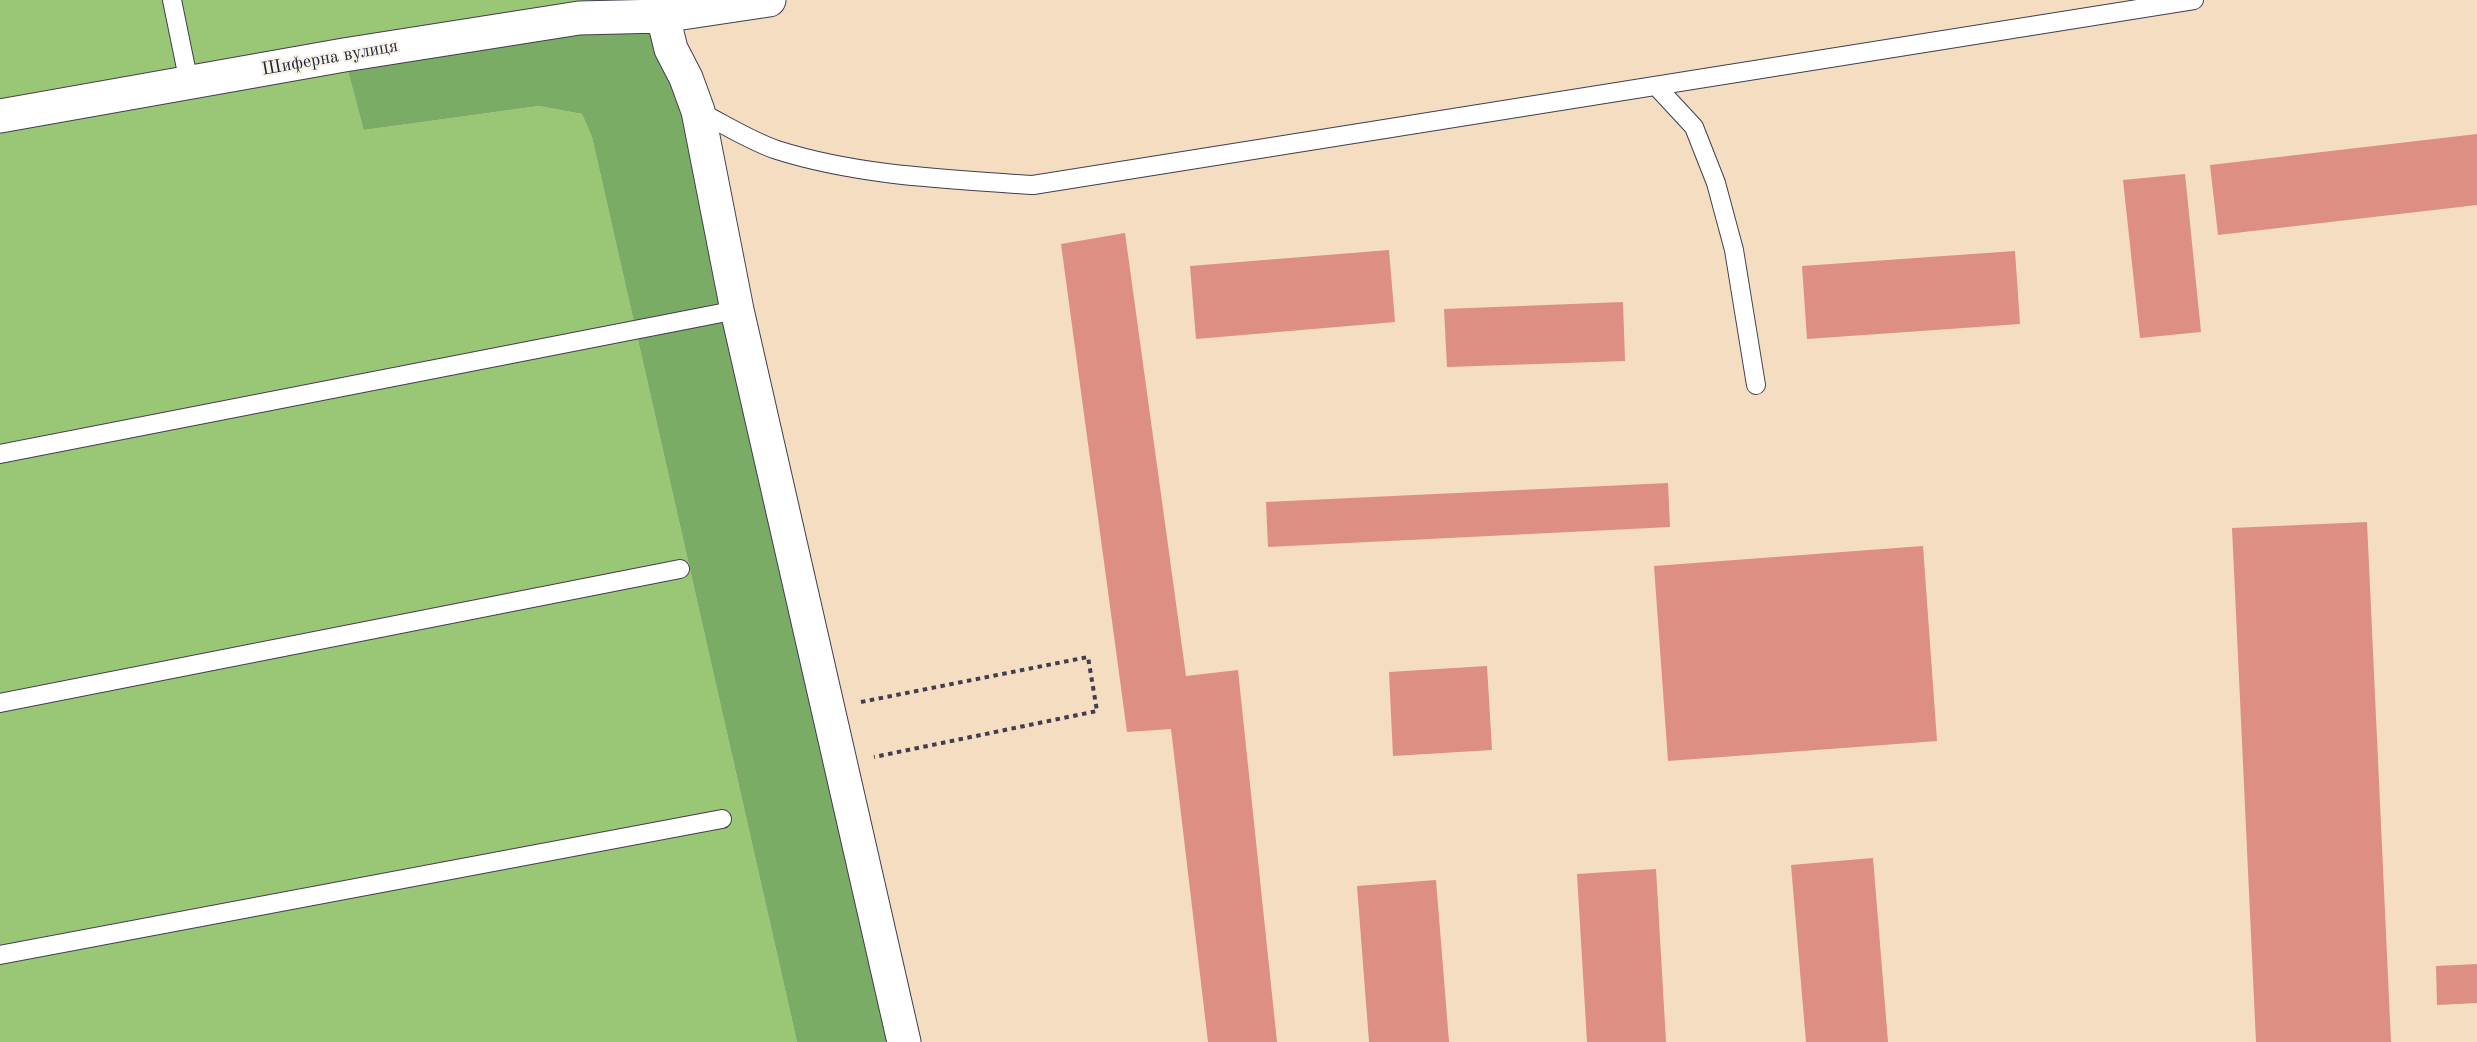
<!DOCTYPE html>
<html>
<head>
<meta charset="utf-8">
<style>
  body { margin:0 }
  canvas { display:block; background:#f4ddc0 }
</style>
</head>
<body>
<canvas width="2477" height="1042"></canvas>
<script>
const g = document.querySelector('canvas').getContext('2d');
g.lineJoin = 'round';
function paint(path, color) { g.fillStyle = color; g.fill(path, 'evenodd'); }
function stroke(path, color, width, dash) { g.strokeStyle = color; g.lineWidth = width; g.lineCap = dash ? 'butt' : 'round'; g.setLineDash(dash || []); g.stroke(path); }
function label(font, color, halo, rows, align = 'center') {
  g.font = font + ' "Old Standard TT",serif'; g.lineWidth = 4.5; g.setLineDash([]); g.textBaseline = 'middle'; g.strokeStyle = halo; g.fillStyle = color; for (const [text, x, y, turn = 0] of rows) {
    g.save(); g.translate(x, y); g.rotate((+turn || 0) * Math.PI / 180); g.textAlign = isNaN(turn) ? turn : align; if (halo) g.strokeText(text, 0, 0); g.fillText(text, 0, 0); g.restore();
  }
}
paint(new Path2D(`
  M0,0H769L364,130L539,106L582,114L592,137L797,1042H0Z`), '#9ac775');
paint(new Path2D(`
  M662,16L904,1042H797L592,137L582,114L539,106L364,130L344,55Z`), '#7bac66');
paint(new Path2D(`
  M2477,134V205L2218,235L2210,165Z
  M2185,174L2201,332L2140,338L2123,180Z
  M1125,233L1186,676L1238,670L1277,1042H1208L1171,729L1127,732L1061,244Z
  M1389,250L1395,322L1196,339L1190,266Z
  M2015,251L2020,324L1807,339L1802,266Z
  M1623,302L1625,361L1447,367L1444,309Z
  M1668,483L1670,527L1268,547L1266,502Z
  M2367,522L2391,1042H2256L2232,528Z
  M1923,546L1937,741L1668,761L1654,566Z
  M1487,666L1492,750L1393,756L1389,672Z
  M1873,858L1888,1042H1806L1791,865Z
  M1656,869L1666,1042H1587L1577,874Z
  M1436,880L1449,1042H1369L1357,886Z
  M2477,964V1003L2437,1005L2436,966Z`), '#dd8f83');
const service = new Path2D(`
  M172,0L189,83
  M1656,86L1694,127L1716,183L1734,250L1756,385
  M698,111C724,124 750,141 777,150C859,176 947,179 1033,185L2194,0
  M0,454L737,310
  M0,703L680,569
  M0,955L722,819`);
const minor = new Path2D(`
  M659,0L671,49L686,78L698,111L737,310L904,1042
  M0,116L344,55L579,18L662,16L769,0`);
stroke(service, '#423e4f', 20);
stroke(minor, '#423e4f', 35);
stroke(new Path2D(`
  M861,702L1088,657L1097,711L874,757`), '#423e4f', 4, [4.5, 4.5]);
stroke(service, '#fff', 18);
stroke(minor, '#fff', 33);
label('18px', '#22223b', '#f7f3e8', [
  ["Шиферна вулиця",330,58,-10]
]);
</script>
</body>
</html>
